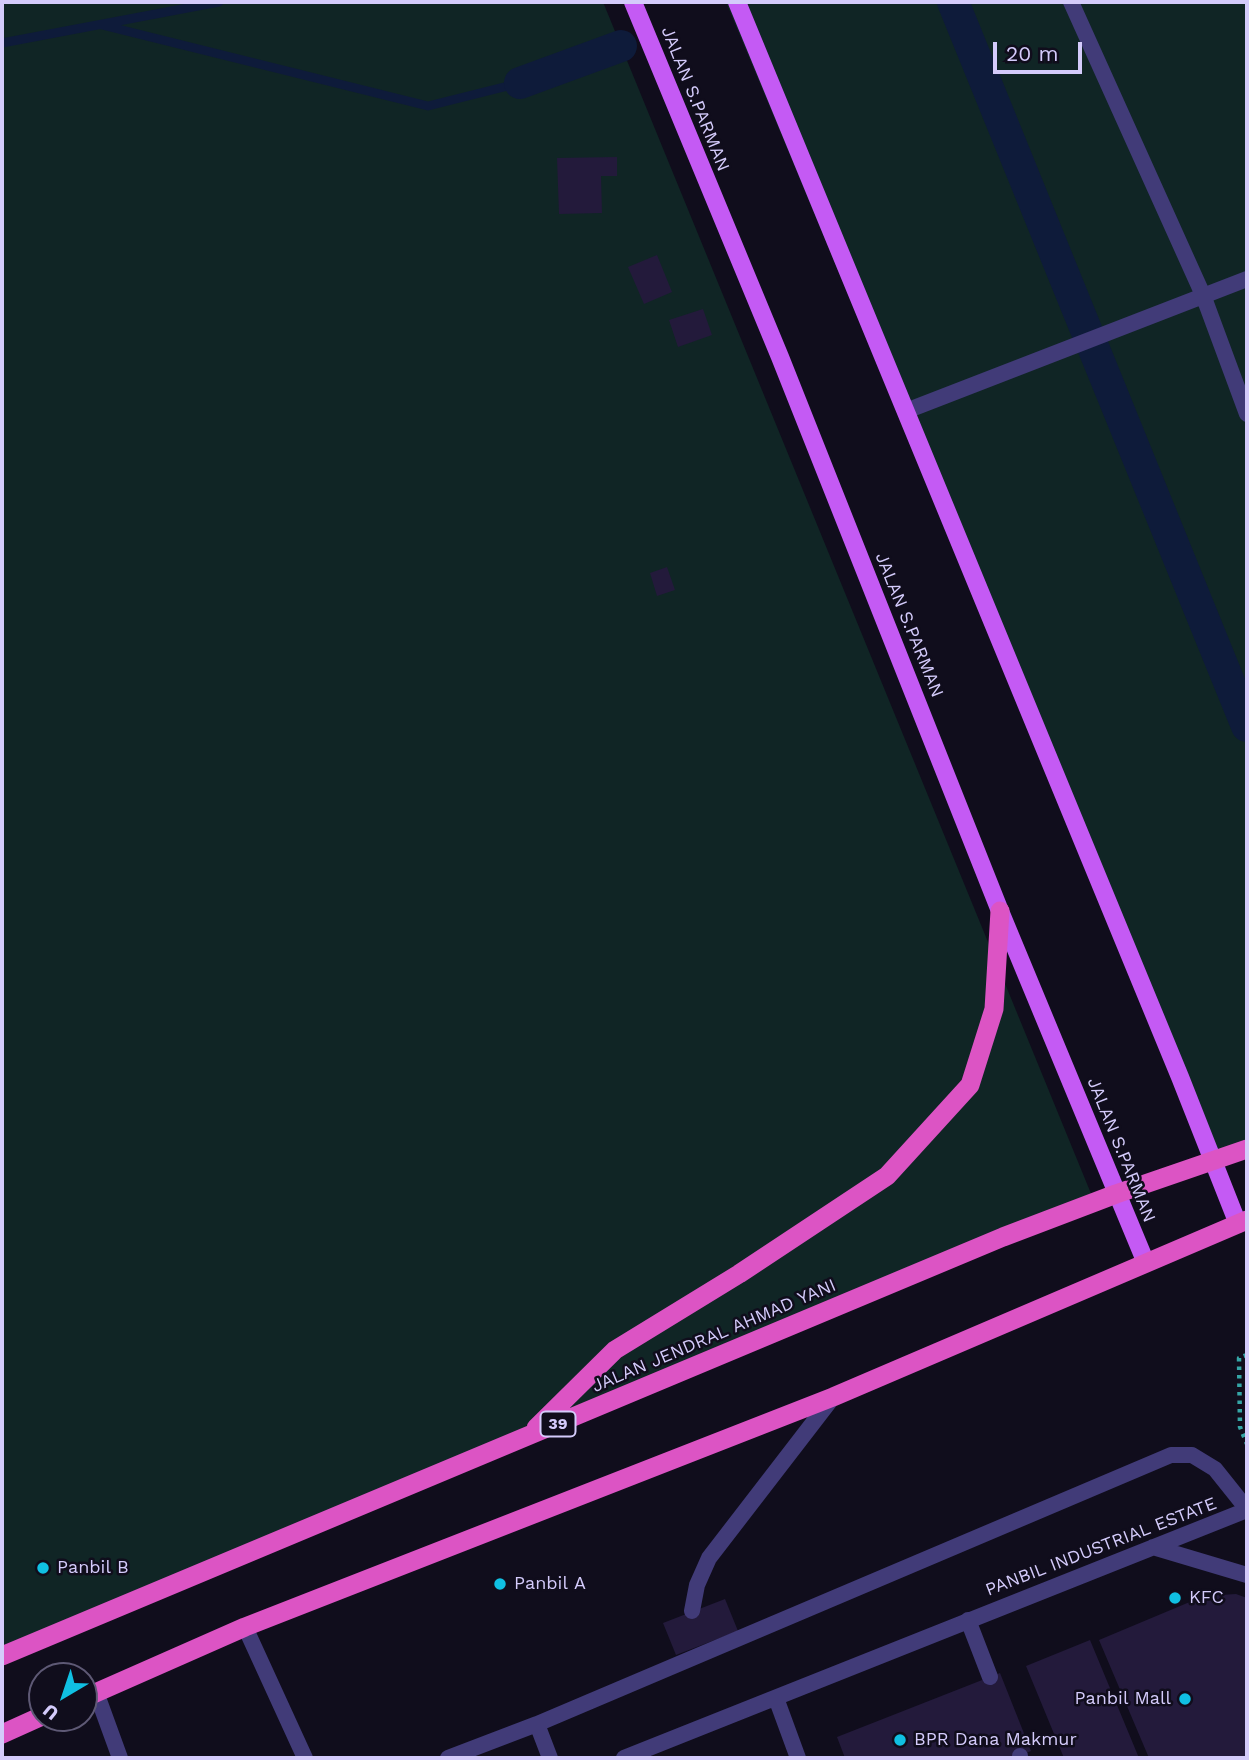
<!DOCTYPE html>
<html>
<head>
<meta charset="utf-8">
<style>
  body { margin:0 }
  #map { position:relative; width:1249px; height:1760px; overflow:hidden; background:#100d1c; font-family:"Work Sans",sans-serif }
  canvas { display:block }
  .frame { position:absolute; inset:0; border:4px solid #d4cbfb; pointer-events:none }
  .north { position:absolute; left:28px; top:1662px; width:70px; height:70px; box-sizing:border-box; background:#100d1c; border:2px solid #5e5975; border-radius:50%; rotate:219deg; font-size:19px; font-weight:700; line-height:28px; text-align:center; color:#d4cbfb }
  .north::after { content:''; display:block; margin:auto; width:24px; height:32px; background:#10c0e3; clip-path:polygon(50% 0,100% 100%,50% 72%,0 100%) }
  .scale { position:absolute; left:993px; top:42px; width:89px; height:32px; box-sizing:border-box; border:4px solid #d4cbfb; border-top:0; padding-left:9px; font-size:21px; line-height:24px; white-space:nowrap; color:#d4cbfb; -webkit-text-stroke:5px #100d1c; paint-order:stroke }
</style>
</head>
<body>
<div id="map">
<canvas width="1249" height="1760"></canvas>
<div class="frame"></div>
<div class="north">U</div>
<div class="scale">20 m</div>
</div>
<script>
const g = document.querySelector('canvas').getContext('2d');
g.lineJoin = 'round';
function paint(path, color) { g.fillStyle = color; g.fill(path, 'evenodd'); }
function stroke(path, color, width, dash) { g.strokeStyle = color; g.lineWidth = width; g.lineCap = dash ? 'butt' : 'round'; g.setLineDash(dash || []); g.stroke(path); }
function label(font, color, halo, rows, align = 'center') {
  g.font = font + ' "Work Sans",sans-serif'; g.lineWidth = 5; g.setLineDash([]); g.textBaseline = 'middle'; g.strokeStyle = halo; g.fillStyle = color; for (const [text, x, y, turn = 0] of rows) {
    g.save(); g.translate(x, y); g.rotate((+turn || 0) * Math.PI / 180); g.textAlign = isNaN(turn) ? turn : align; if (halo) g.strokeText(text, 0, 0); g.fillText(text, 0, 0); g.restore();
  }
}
paint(new Path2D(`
  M2,2H603L1092,1196L2,1655Z
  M726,2H1247V1144L1209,1160Z`), '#102525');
stroke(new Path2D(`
  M102,25L428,106L520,83
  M2,43L219,2`), '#0e1b3a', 9);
stroke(new Path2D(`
  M953,2L1247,726
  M520,83L621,46`), '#0e1b3a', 32);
paint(new Path2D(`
  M617,157V176H601L602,213L559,214L557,158Z
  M657,255L672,292L644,304L628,267Z
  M703,309L712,335L678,347L669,320Z
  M667,567L675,590L657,596L650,573Z
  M1236,1594L1247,1598V1758H1149L1099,1640L1204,1596Z
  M725,1599L738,1631L676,1655L663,1623Z
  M1090,1640L1139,1758H1064L1026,1666Z
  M1000,1673L1031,1751L1014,1758H845L837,1737Z`), '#231a3b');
stroke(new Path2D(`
  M1247,1355L1239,1358L1240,1427L1247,1444`), '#35a5a6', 4.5, [3.5, 5]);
stroke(new Path2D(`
  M1071,2L1203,295L1247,414
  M906,411L1247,279
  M1153,1547L1247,1575
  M692,1611L697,1585L709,1558L833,1397
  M968,1620L990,1677
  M245,1627L305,1758
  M96,1692L120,1758
  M776,1698L798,1758
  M537,1724L550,1758
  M1020,1756V1758
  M448,1758L537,1724L1171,1455H1192L1215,1469L1247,1509
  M624,1758L1247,1510`), '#413b78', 16);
stroke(new Path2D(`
  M633,2L780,357L1000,911L1146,1263
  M737,2L1180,1077L1238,1224`), '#c45af4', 18);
stroke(new Path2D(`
  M536,1428L615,1350L739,1274L887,1176L970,1085L994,1009L1000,911
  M2,1656L1003,1237L1116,1194L1247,1149
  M84,1698L245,1627L833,1397L1247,1220
  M2,1734L42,1716`), '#dc54c4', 19);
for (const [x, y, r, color] of [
  [43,1568,7,"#10c0e3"],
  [500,1584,7,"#10c0e3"],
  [1175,1598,7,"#10c0e3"],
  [1185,1699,7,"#10c0e3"],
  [900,1740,7,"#10c0e3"]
]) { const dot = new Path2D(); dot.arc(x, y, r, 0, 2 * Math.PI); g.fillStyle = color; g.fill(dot); stroke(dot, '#100d1c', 2.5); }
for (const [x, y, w] of [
  [558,1424,35]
]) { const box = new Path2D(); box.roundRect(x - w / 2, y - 12.5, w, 25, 5); g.fillStyle = '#100d1c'; g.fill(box); stroke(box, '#d4cbfb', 2); }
label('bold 16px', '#d4cbfb', null, [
  ["39",558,1424]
]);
label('18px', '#d4cbfb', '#100d1c', [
  ["JALAN S.PARMAN",695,99,68],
  ["JALAN S.PARMAN",909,625,68],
  ["JALAN S.PARMAN",1121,1150,68],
  ["JALAN JENDRAL AHMAD YANI",714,1336,-23],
  ["PANBIL INDUSTRIAL ESTATE",1101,1547,-21]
]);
label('18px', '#d4cbfb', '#100d1c', [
  ["Panbil B",57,1568],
  ["Panbil A",514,1584],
  ["KFC",1189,1598],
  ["Panbil Mall",1171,1699,"right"],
  ["BPR Dana Makmur",914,1740]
], 'left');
</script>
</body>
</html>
